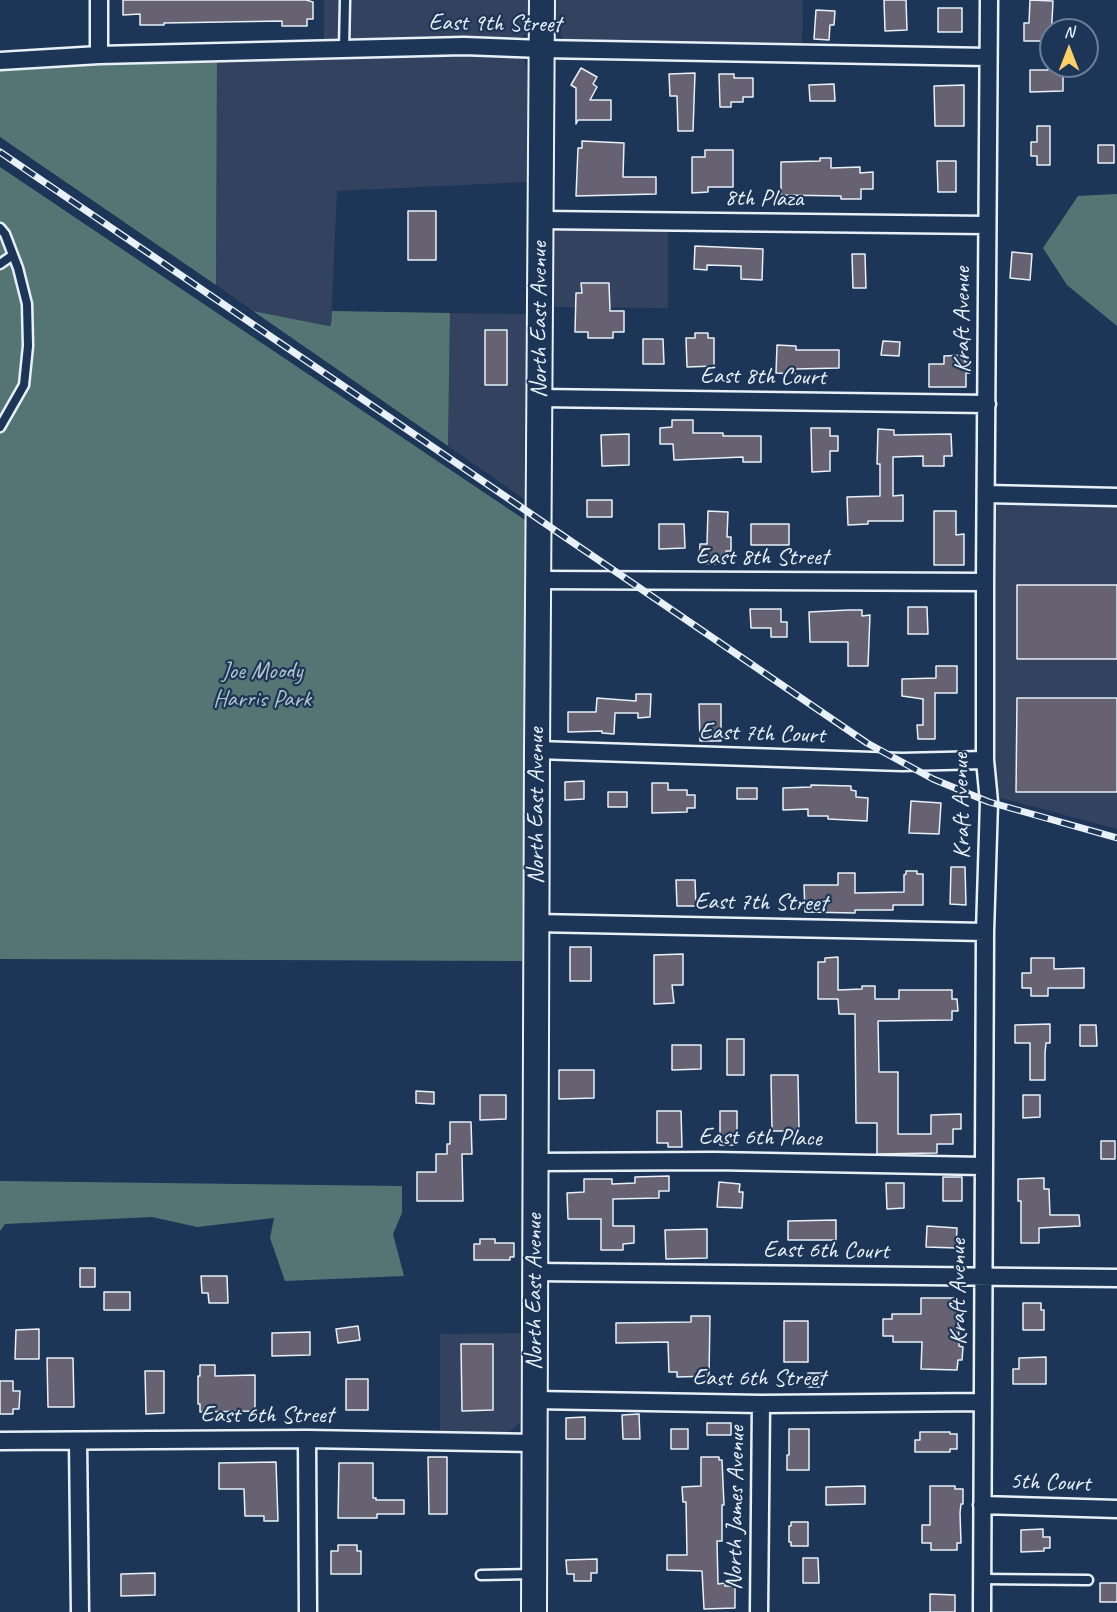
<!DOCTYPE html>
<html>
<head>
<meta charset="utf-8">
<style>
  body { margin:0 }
  #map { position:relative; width:1117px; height:1612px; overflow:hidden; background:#1d3557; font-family:Caveat,sans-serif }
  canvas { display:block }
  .north { position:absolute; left:1039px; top:18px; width:60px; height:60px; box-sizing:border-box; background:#1d3557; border:2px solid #6e8097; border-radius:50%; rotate:0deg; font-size:16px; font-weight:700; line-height:24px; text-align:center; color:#e8f1f8 }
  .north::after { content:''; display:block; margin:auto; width:21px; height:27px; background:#ffd166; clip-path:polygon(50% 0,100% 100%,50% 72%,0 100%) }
</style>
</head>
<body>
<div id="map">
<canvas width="1117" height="1612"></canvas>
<div class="north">N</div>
</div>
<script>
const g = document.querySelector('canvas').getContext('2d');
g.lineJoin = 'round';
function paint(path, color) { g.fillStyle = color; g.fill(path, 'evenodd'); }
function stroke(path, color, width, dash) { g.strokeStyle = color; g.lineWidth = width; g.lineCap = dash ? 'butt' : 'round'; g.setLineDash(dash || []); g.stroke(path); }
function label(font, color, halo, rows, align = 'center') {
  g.font = font + ' Caveat,sans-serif'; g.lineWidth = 4.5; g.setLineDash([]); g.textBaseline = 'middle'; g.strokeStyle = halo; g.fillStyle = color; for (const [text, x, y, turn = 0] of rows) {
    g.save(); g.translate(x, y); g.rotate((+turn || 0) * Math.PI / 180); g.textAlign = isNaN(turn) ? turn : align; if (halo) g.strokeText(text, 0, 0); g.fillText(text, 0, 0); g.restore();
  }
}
paint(new Path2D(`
  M324,0H531L530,28L526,34L519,38L324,41Z
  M553,0H803L802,48L572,43L563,38L554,27Z
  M516,53L524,59L527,67V182L337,191L331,325L330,326L253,311L216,285L217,56Z
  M554,228L668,229V308L554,307Z
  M450,313L526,314L524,499L448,446Z
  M994,498L1117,502V829L997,797L992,582Z
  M521,1333L520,1423L509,1432L503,1433H440V1334Z`), '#33425f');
paint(new Path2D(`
  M217,56L216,285L0,137V70Z
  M0,167L525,520L522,961L0,959Z
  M1117,194V326L1067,285L1043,248L1078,196Z
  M253,311L329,326L331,325L332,311L450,313L448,446Z
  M0,1181L402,1186V1213L393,1234L404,1276L285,1281L270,1238L274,1218L197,1227L152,1217L5,1224L0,1231Z`), '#557574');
const building = new Path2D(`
  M123,0H306L313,2V19H307V26H282V21L164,23V25H140V14L123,15Z
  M884,0H906L907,30L885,31Z
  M1030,0L1053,1L1051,41H1024V23H1029Z
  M938,8H962V32H938Z
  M816,10L835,11L834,25H830L829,40L814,39Z
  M1048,66H1063V91L1030,92V70H1048Z
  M581,68L597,77L593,84L597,87L590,100H611V120H578L576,124V88L571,85Z
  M695,73L693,131H678L677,96H670L669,74Z
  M719,74H734V78H753V97H743V102H731V107H720Z
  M834,84L835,101H810L809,85Z
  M964,85V126H935L934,86Z
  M1037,126H1050V165H1037V156H1031V142H1037Z
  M582,141L624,143L623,177H656V194L576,196L578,148H582Z
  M1098,145H1114V163H1098Z
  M705,150H733V187H708V192L692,193V157H705Z
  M820,158H831V168L860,167V173L873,172V189H861V199H841V196L781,195V162L820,161Z
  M937,161H956V192H938Z
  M408,211H436V260H408Z
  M695,246L763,249L762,280L741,279V266L707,265V270L694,269Z
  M1012,252L1032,254L1030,280L1010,278Z
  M852,254H865L866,288H853Z
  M581,283H609L610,311H624V332H613V338H588V332H575L576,293H582Z
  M485,330H507V385H485Z
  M695,333H708V338H714V366L687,367L686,338H695Z
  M643,339H663L664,364H643Z
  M883,341L900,342L899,356L881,355Z
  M777,345L796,346V350H839V368L795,369V374L776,373Z
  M965,355V362H970V373H966V387H929V364H944V356Z
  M672,420H693V433H723V436H761V462H743V457L674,460L673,444H660V428L672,427Z
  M811,428H830V436H838V451H830V471L812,472Z
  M878,429L894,430V435L951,434L952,456H944V466H923V456L893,457V496L903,495V521H868V524L848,525L847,497L880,496V464H877Z
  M629,434V465L602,466L601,435Z
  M587,500H612V517H587Z
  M708,511L728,512L727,537H731V551H726V557L715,556V564L699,563L700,544H707Z
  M934,511H956V535L964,534V565H934Z
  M659,524H684L685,548L659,549Z
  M751,524H789V545H751Z
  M1017,585H1117V659H1017Z
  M908,607H927L928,634H908Z
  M750,609H781V622H787V637H771V628H751Z
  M848,610H862V616L870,615L868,666H848V642H810L809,612Z
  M936,666H957V693H935V739H918L917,725H923V699L902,696V679L936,678Z
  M636,694H651L650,717L638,718V713H615L614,734L602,733V731L568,732V712H596L597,698L636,701Z
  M1017,698H1117V792H1016Z
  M699,704H721V741H700Z
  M584,781V799L565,800V782Z
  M652,783H668V790H687V795H695V808H687V812L652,813Z
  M811,785L851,786V790L856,791V797L868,798L867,821L828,819V816H808V809L783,810V788L811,787Z
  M737,788H757V799H737Z
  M608,792H627V807H608Z
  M911,801L941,803L939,834L909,833Z
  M951,867H965L966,905L950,904Z
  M906,871H917V874H923V905H893V910H855V913L805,912L804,885H838V873H855V893L904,892V875L906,874Z
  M676,880H695L696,906H677Z
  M570,947H591V981H570Z
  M683,954V985H672L674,1003L654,1004V955Z
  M838,957V990L862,989V986H875V999H899V990H952V999H957L958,1011H952V1020L878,1021L879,1072H898V1134H931V1115L961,1114V1129H953V1144H937V1153L877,1154V1123H856L855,1014H839L838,999H818V962H825V958Z
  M1031,958H1054V969L1084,968V988H1048V996H1031V988H1022V973H1031Z
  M1050,1024V1043H1046L1045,1053V1080H1030V1043H1015V1025Z
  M1080,1025H1096L1097,1046H1080Z
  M727,1039H744V1075H727Z
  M672,1045H701V1069L672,1070Z
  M559,1070H594V1098L559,1099Z
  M771,1075H798L799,1131H772Z
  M416,1091L434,1092V1104L416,1103Z
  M480,1095H506V1119L480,1120Z
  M1023,1095H1040V1117L1023,1118Z
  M657,1111H681L682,1147H668V1143H657Z
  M720,1111H737V1145H720Z
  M450,1122H471L472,1154H462L463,1201H417V1172H436V1154H447V1144H450Z
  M1101,1141H1115V1159H1101Z
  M669,1176V1191H659V1198L613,1199V1226H634V1243L623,1244V1250H601V1219H568L567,1193L584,1192V1179H612V1184L635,1183V1177Z
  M943,1177H962V1201H943Z
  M1044,1178V1189H1049L1050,1215H1079L1080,1226L1039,1228V1243H1021V1201H1018V1179Z
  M719,1182L740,1184L739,1192H743L742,1208L717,1207Z
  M886,1183H904V1208L887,1209Z
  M836,1220V1240H788V1221Z
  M927,1226L957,1228L956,1248L926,1247Z
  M707,1229V1258L666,1259L665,1230Z
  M480,1239H495V1243H514V1257H510V1260H474V1244H480Z
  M80,1268H95V1287H80Z
  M201,1276H227L228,1303H209L208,1293H202Z
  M104,1292H130V1310H104Z
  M921,1298H958L959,1346L963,1347L962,1360H958L957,1370L921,1369L922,1342H893V1336H883V1319H892V1314H921Z
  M1023,1303H1041V1310H1044V1330H1023Z
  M691,1316H710L709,1376L677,1377V1372H669L668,1342L616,1343V1323L691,1322Z
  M784,1321H808V1362H784Z
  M358,1326L360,1340L338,1343L336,1329Z
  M39,1329V1359H15L16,1330Z
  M310,1332V1355L272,1356V1333Z
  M461,1344H493V1410L462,1411Z
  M1046,1357V1384H1013V1369H1019V1358Z
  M47,1358H73L74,1407H48Z
  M200,1365H215V1376L255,1375V1411L200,1412V1404H198V1376H200Z
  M145,1371H164V1413L146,1414Z
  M808,1373H822V1387H808Z
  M346,1379H368V1410H346Z
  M0,1381H13V1391H20L19,1409H13V1414H0Z
  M639,1414L640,1439H623L622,1415Z
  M585,1417V1439H566V1418Z
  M707,1423H731V1435H707Z
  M671,1429H688V1449H671Z
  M789,1429H809V1470H787V1455H789Z
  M920,1432H950V1434H957V1449H950V1452H915V1440H920Z
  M428,1457H447V1514H429Z
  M701,1457H719V1460H722L724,1505H722V1541H717L718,1584L725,1583V1586H735V1608L704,1609L702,1571L667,1570V1555H687L686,1502H683L682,1487L701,1486Z
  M276,1462L278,1521H264V1516H245L244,1489H219V1463Z
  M339,1463H373V1498H376V1500H404V1514H377V1518H338Z
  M865,1486V1504L826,1505V1487Z
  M930,1486H955V1489H963V1504H961L960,1513L961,1543H957V1550H931V1543H922V1525H930Z
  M791,1522H808V1546H791V1542H789V1526H791Z
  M1043,1529V1537H1050V1548H1044V1551L1021,1552V1530Z
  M338,1545H357V1551H361V1574H331V1551H338Z
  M803,1558H818L819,1583H803Z
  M597,1559V1573H591V1581H574V1574H567L566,1560Z
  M155,1573V1595L121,1596V1574Z
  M1100,1583H1117V1602H1100Z
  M930,1594L955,1595V1612H930Z`);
paint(building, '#666272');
stroke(building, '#e8f1f8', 1.5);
const lane = new Path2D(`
  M344,49L345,0
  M0,228L5,234L18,268L27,304L28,346L24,385L0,427
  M0,264L13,255
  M481,1575L533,1574
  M982,1579L1088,1580`);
const street = new Path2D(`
  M99,0V55
  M0,61L99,55L464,46L542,49L988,57
  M541,220L987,225
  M539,398L987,404
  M987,494L1117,497
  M538,580L985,582
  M537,750L902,762L985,760
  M536,923L985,932
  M535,1162L714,1161L983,1166
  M535,1272L1117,1278
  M535,1400L761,1404L983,1402
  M307,1439L308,1612
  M0,1441L307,1439L535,1443
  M78,1441L80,1612
  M982,1505L1117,1509
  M759,1612L761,1404
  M982,1612L985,932L989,802L985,760V582L989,0`);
const secondary = new Path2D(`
  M534,1612L537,750L542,0`);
stroke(lane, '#e8f1f8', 13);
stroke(street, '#e8f1f8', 21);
stroke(secondary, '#e8f1f8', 28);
stroke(lane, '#1d3557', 8);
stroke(street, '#1d3557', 16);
stroke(secondary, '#1d3557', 24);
const rail = new Path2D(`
  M0,152L867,743L933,779L989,802L1117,838`);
stroke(rail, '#e8f1f8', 7);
stroke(rail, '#1d3557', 4.5, [14]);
label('24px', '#e8f1f8', '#1d3557', [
  ["East 9th Street",495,24,1],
  ["8th Plaza",764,199,1],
  ["North East Avenue",540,320,-90],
  ["Kraft Avenue",963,320,-90],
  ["East 8th Court",763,377,1],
  ["East 8th Street",762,558],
  ["East 7th Court",762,734,2],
  ["North East Avenue",537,806,-90],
  ["Kraft Avenue",962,806,-91],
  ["East 7th Street",761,903,1],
  ["East 6th Place",760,1138,1],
  ["East 6th Court",826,1251,1],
  ["North East Avenue",535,1292,-90],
  ["Kraft Avenue",959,1292,-90],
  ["East 6th Street",759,1379],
  ["East 6th Street",267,1416],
  ["5th Court",1050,1483,2],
  ["North James Avenue",736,1508,-89]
]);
label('24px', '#b5c6ca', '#1d3557', [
  ["Joe Moody",262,672],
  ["Harris Park",262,700]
]);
</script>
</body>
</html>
